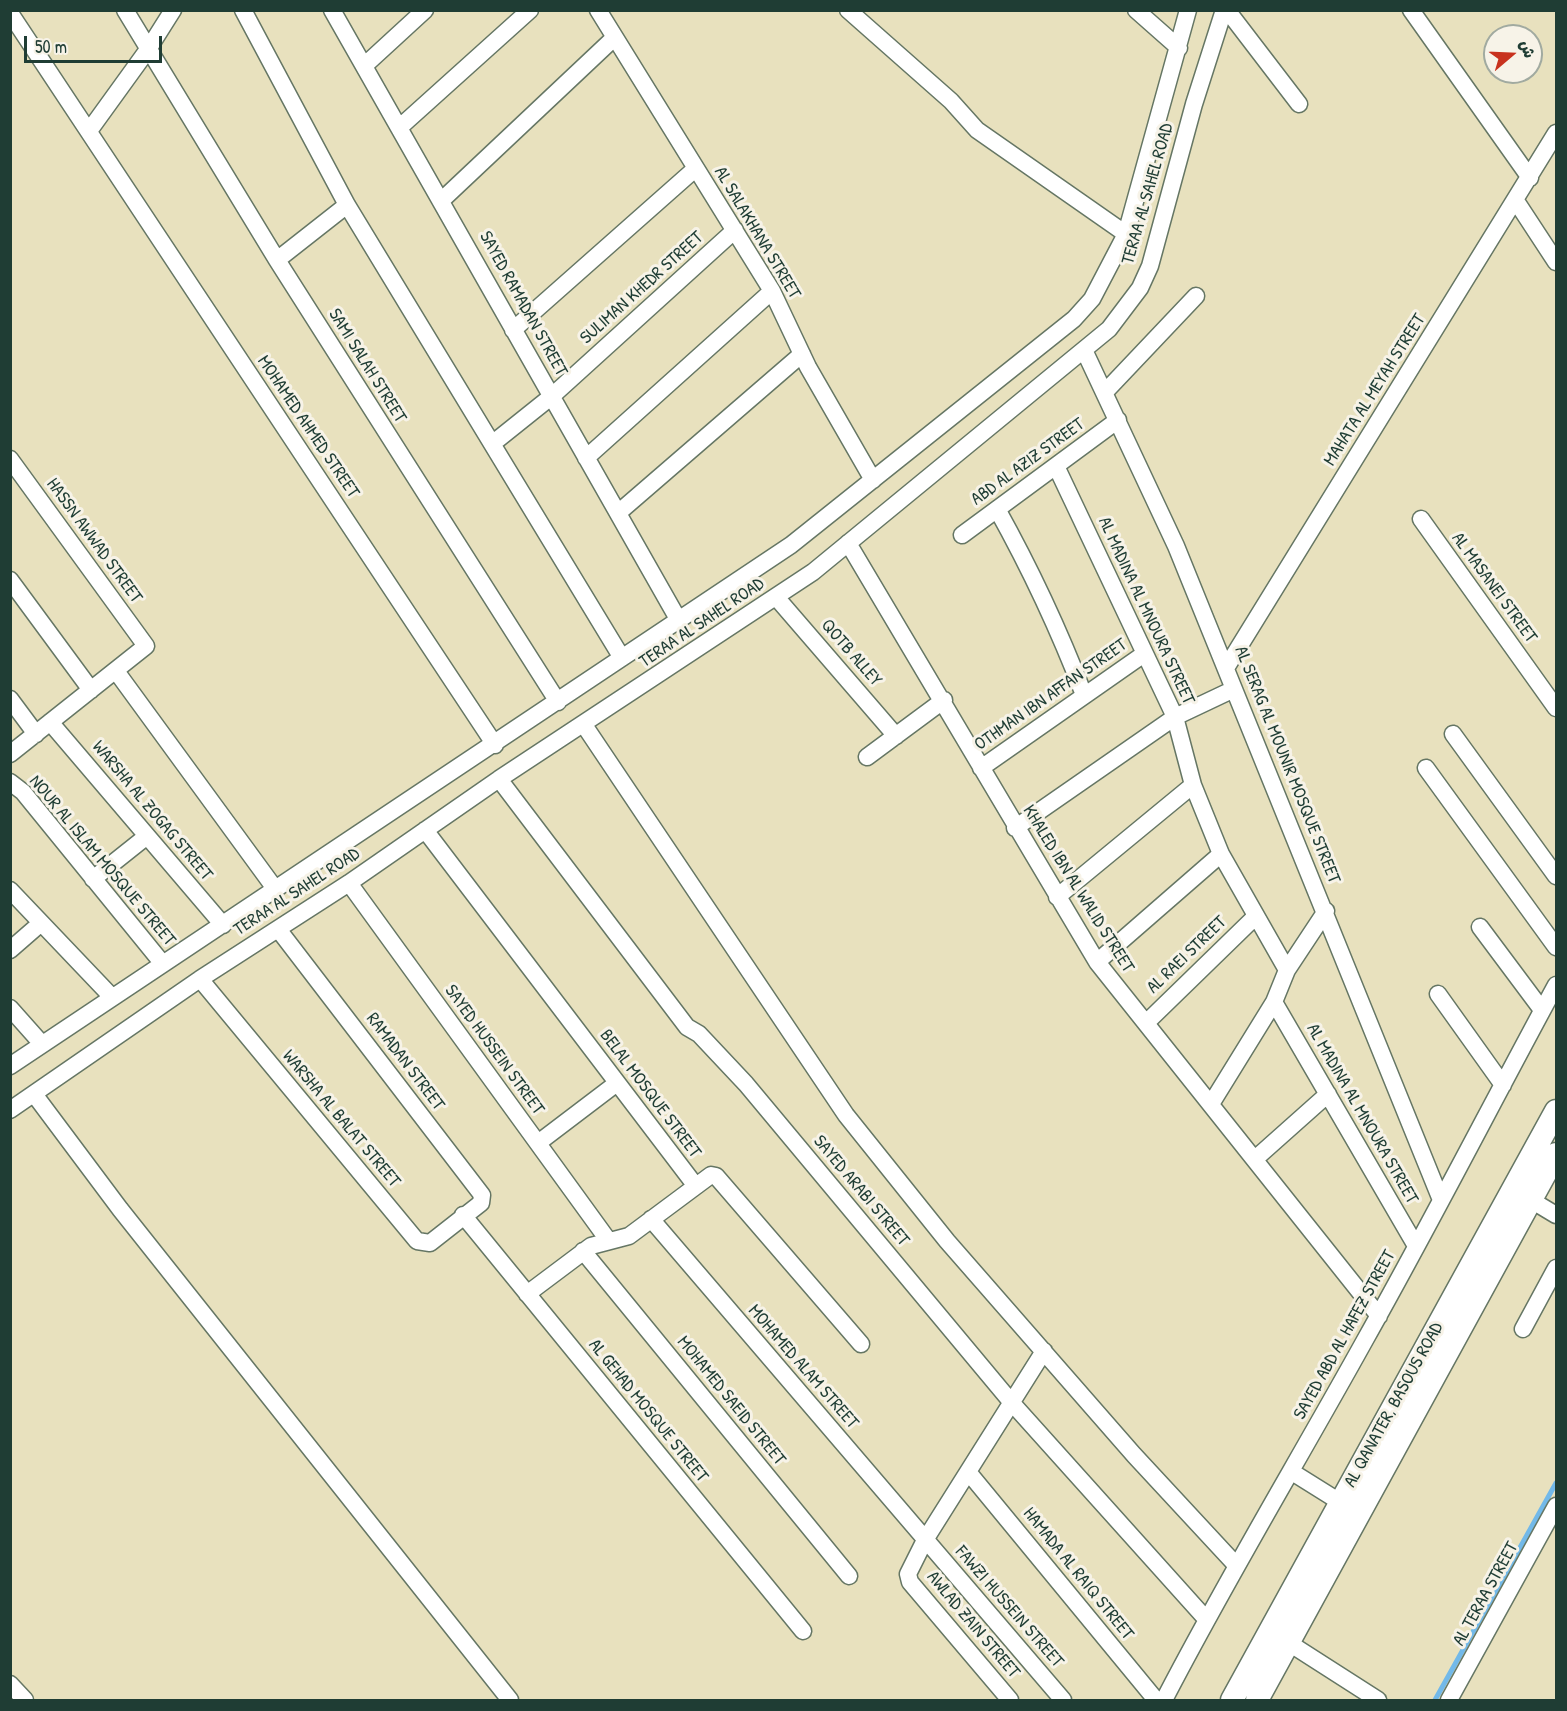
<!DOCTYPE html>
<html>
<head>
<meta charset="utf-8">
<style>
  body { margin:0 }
  #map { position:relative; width:1567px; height:1711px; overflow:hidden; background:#e8e1be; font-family:"Patrick Hand","Playpen Sans Arabic",sans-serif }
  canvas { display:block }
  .frame { position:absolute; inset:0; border:12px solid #1f3d34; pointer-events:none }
  .north { position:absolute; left:1483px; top:24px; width:60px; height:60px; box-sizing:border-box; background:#f7f3e8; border:2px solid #a1aaa0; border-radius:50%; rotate:71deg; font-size:16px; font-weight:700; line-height:24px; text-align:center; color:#1f3d34 }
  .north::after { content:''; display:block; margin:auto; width:21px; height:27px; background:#c8321e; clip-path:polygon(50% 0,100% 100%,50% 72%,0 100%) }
  .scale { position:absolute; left:24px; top:36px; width:138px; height:27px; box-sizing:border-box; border:3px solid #1f3d34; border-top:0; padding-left:8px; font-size:18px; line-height:21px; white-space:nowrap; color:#1f3d34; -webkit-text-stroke:4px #f7f3e8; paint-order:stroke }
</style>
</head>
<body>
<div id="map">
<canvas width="1567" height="1711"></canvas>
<div class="frame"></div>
<div class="north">ش</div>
<div class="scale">50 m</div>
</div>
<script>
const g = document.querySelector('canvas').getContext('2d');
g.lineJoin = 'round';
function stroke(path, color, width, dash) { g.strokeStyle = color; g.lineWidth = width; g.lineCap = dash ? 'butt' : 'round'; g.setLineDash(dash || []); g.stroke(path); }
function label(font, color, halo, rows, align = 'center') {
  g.font = font + ' "Patrick Hand",sans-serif'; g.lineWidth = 6; g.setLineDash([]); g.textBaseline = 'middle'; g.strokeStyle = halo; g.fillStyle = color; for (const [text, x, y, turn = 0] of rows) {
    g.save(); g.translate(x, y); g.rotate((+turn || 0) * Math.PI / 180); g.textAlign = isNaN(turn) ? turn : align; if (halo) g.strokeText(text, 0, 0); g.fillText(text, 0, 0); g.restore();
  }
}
stroke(new Path2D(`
  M1435,1700L1556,1483`), '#72b9e9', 5);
const street = new Path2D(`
  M125,10L277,260L558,702
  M243,10L347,205L622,658
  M332,10L678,619
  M598,10L772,291L808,367L873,480
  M848,10L951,101L977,130L1126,234
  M1136,10L1179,48
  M1227,10L1299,104
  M1411,10L1530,178
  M10,13L495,745
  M364,66L425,10
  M400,127L530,10
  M89,131L149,48L173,10
  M442,200L614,38
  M1516,201L1556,262
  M277,260L347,205
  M513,330L695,169
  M1084,350L1176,546L1441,1200
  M1105,392L1196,296
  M492,444L552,396L735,230
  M586,458L772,291
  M10,459L146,646L10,754
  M1056,466L1175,717L1193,785L1221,854L1287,970
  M997,509C1031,570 1059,630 1084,695
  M618,513L802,354
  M1421,519L1556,708
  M962,535L1118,420
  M848,543L1097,962L1379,1316
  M10,580L91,690
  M776,597L896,736
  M1226,668L1556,133
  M116,671L276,890
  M10,699L36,734
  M50,722L223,925
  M584,725L846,1115L947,1241L1134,1455L1236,1565
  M1453,734L1556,876
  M867,757L944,700
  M981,768L1144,654
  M1426,768L1556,947
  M499,779L687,1027L699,1034L746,1084L1012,1403L1206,1619
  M10,782L23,792L163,964
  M1015,828L1175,717L1232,690
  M425,830L695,1185
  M93,879L147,836
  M349,883L608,1240
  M10,890L111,996
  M1057,897L1193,785
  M1480,927L1542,1010
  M10,950L41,923
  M1097,962L1221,854
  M200,979L417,1241L430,1243L481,1203L482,1195L278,929
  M1438,994L1503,1085
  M1274,1002L1416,1246
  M10,1008L42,1044
  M1146,1023L1256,916
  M10,1066L791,545L1074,319L1092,299L1126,234L1188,10
  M34,1094L120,1209L510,1700
  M1211,1104L1274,1002L1287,970L1326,911
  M10,1110L200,979L349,883L499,779L813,572L1109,329L1140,288L1150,266L1194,104L1224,10
  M538,1143L617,1083
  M1255,1159L1328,1094
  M1531,1200L1556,1215
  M463,1215L803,1631
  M651,1219L1063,1700
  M583,1251L849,1576
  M527,1294L591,1246L629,1236L711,1175L716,1176L861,1344
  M1523,1329L1556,1268
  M1292,1472L1340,1502
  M969,1473L1156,1700
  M1289,1643L1378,1700
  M10,1684L25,1700
  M1010,1700L910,1582L908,1574L925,1540L1044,1351
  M1164,1700C1227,1578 1298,1461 1365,1340C1431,1223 1492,1103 1556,985
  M1449,1700L1556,1506`);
const secondary = new Path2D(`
  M1232,1700L1556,1111
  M1257,1700L1556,1154`);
stroke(street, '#657664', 19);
stroke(secondary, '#657664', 25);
stroke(street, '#fff', 16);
stroke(secondary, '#fff', 22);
label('18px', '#1f3d34', '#f7f3e8', [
  ["TERAA AL SAHEL ROAD",1148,194,-74],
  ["AL SALAKHANA STREET",757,233,59],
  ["SULIMAN KHEDR STREET",642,288,-42],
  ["SAYED RAMADAN STREET",523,304,61],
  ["SAMI SALAH STREET",367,366,58],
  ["MAHATA AL MEYAH STREET",1375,390,-58],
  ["MOHAMED AHMED STREET",308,427,56],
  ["ABD AL AZIZ STREET",1028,462,-36],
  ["HASSN AWWAD STREET",94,541,54],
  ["AL MASANEI STREET",1494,588,54],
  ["AL MADINA AL MNOURA STREET",1146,611,65],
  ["TERAA AL SAHEL ROAD",702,623,-34],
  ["QOTB ALLEY",851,653,49],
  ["OTHMAN IBN AFFAN STREET",1051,695,-35],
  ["AL SERAG AL MOUNIR MOSQUE STREET",1287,765,68],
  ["WARSHA AL ZOGAG STREET",152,811,50],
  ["NOUR AL ISLAM MOSQUE STREET",102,861,50],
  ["KHALED IBN AL WALID STREET",1078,889,58],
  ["TERAA AL SAHEL ROAD",297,892,-33],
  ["AL RAEI STREET",1187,955,-44],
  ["SAYED HUSSEIN STREET",494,1050,54],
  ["RAMADAN STREET",405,1062,53],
  ["BELAL MOSQUE STREET",650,1094,53],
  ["AL MADINA AL MNOURA STREET",1362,1114,60],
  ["WARSHA AL BALAT STREET",341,1119,50],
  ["SAYED ARABI STREET",861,1191,50],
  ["SAYED ABD AL HAFEZ STREET",1345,1335,-61],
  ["MOHAMED ALAM STREET",803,1367,49],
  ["MOHAMED SAEID STREET",731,1401,51],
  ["AL QANATER, BASOUS ROAD",1394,1405,-61],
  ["AL GEHAD MOSQUE STREET",648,1411,51],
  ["HAMADA AL RAIQ STREET",1078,1574,51],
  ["AL TERAA STREET",1486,1594,-61],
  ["FAWZI HUSSEIN STREET",1009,1607,49],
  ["AWLAD ZAIN STREET",973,1625,50]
]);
</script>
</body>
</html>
